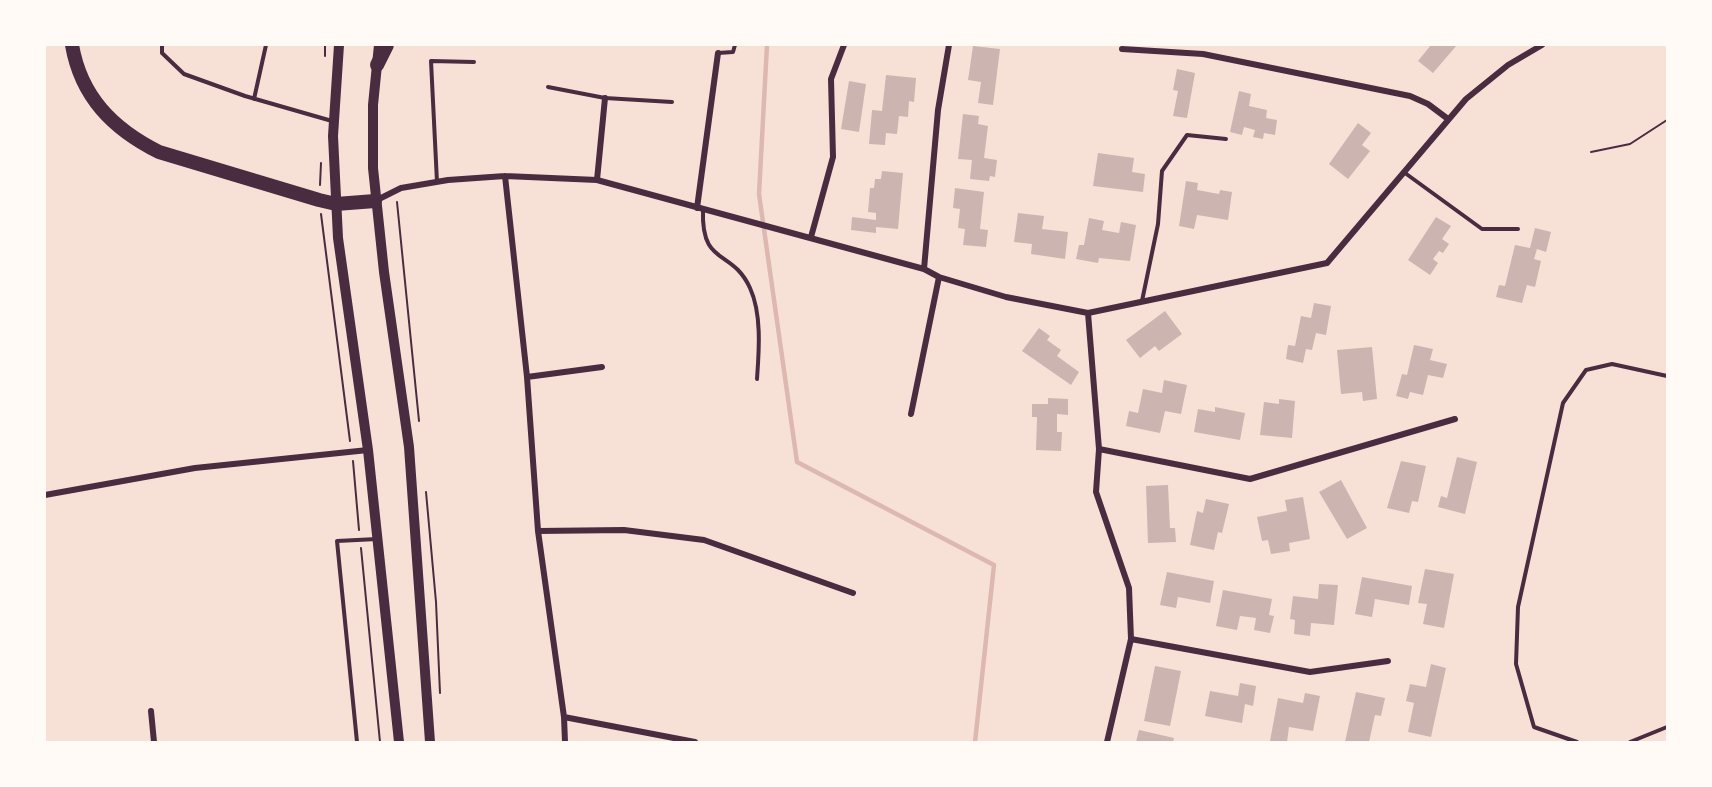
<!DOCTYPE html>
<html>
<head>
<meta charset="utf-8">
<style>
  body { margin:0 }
  #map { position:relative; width:1712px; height:787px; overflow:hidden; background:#f7e1d7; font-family:"DM Sans",sans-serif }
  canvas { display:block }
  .frame { position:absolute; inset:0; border:46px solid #fffaf5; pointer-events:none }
</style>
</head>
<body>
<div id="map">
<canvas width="1712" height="787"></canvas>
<div class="frame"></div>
</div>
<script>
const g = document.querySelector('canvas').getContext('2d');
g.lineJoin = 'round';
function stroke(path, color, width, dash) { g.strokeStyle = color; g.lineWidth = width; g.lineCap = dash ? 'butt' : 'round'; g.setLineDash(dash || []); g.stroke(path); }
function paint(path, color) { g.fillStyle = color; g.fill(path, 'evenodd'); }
stroke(new Path2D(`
  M767,45L759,194L797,462L994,565L975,742`), '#dcb8b0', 4.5);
paint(new Path2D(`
  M1431,45H1457L1433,73L1418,61Z
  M973,46L1000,49L993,105L978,103L981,82L968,80Z
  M1177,69L1195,73L1187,118L1173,116L1178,91L1173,90Z
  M886,75L916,78L914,102L909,101L908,117L899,116L897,134L886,133L885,145L869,144L872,110L882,111Z
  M849,81L866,84L859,132L841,129Z
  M1239,91L1251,94L1249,106L1267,110L1266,118L1277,120L1275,135L1264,133L1263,139L1253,137L1255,130L1244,127L1242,135L1230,132Z
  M963,114L979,116L978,124L988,126L984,158L997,160L995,177L990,176L989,181L970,179L972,160L958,159Z
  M1358,123L1371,133L1362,145L1370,151L1348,179L1329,164Z
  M1098,153L1134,158L1132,172L1145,174L1143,192L1093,186Z
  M882,171L903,173L898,229L876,227V233L851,230L852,217L876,220V213L868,212L870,188H874L875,179H881Z
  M1186,181L1198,183L1197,190L1219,194L1220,190L1232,192L1228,220L1197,215L1194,229L1179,226Z
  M955,188L984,192L980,229L988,230L986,247L963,245L965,229L958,228L960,209L953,208Z
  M1018,213L1044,216L1042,229L1068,232L1065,259L1031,254L1032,244L1014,242Z
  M1436,217L1451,226L1442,239L1449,244L1443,253L1439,251L1433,259L1438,263L1430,275L1408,260Z
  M1089,218L1104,221L1102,230L1119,233L1121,222L1136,225L1130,261L1099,258L1098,263L1076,259L1079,245H1084Z
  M1535,228L1551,232L1546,252L1537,249L1534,259L1541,261L1535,287L1527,285L1522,303L1496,297L1499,285L1505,286L1515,245L1530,248Z
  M1314,303L1331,306L1326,335L1316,333L1312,350L1306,349L1303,363L1286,359L1288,345L1295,346L1301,316L1311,318Z
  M1165,311L1182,334L1159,351L1155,346L1140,358L1126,340Z
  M1039,328L1050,336L1047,340L1061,350L1057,356L1079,372L1071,385L1022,351Z
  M1414,345L1433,349L1430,360L1447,364L1443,378L1428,375L1423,395L1410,392L1408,399L1396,396L1402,374L1407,375Z
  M1372,347L1377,399L1363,401L1362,392L1341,394L1337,350Z
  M1164,380L1187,385L1181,414L1165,411L1160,433L1126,426L1129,411L1138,413L1143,389L1162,393Z
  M1048,398L1068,399V415L1057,414V432H1062L1061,451L1036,450L1037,417H1032V404H1048Z
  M1279,399L1295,401L1292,438L1260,435L1264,402L1279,404Z
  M1215,407L1245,413L1240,440L1194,432L1198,409L1215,412Z
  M1457,457L1477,462L1465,514L1438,507L1441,496L1447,498Z
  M1401,461L1426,466L1418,502L1412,501L1409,513L1387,508Z
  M1341,480L1367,528L1347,539L1319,492Z
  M1168,485L1170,528H1175L1176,542L1148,543L1146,486Z
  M1303,497L1310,539L1289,543L1290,551L1271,554L1268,540L1262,541L1257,517L1287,511L1285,500Z
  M1206,499L1229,504L1222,533L1218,532L1214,550L1190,545L1197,511L1203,513Z
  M1425,569L1454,574L1444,628L1423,624L1427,604L1418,603Z
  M1167,572L1214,581L1210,603L1178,597L1176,608L1160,605Z
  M1362,577L1412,586L1409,605L1375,599L1372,617L1355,614Z
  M1319,584L1338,585L1334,625L1311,623L1310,636L1294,634L1295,620L1290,619L1293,596L1318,599Z
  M1223,590L1272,599L1269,615L1274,616L1270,633L1254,630L1256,618L1240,616L1237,630L1216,626Z
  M1431,664L1446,668L1431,737L1408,732L1414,703L1406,701L1410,684L1426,687Z
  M1155,666L1181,671L1170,726L1144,721Z
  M1240,683L1256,686L1253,706L1245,704L1242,723L1205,716L1210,691L1238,696Z
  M1356,692L1385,698L1381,716L1375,715L1369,742H1345Z
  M1305,693L1320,696L1313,731L1289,727L1287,742L1270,741L1278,698L1303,703Z
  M1139,730L1174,738L1173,742H1136Z`), '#ccb4b1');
stroke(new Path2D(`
  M325,56V45
  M1591,152L1630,144L1667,120
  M320,185L321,163
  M397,202L419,421
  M321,214L350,441
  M353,461L359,530
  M426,492L436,602L440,693
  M361,548L380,742`), '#4a2c40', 2);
stroke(new Path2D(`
  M162,45V53L184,74L245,96L332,121
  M718,53L733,52L735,45
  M548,87L605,98L672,102
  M254,99L266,45
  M1405,173L1482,229H1518
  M437,182L431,61L474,62
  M703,210C701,267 732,248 750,288C762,314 759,351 757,379
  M1142,301L1158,224L1162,171L1187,135L1226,139
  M357,742L337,541L377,539
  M1577,742L1534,727L1516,664L1518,607L1563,403L1586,370L1612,364L1667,376
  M1630,742L1667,727`), '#4a2c40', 4);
stroke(new Path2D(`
  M1122,49L1203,54L1410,96L1428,104L1448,119
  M505,176L527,377L538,531L564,717L565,742
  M597,180L605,98
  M375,201L401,188L448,180L505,176L597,180L924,269L939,277L1006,297L1088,313L1327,263L1466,99L1508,65L1542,45
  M697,208L718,53
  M811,237L833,157L831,79L844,45
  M924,269L938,110L949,45
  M1088,313L1099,449L1096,492L1129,588L1131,639L1107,742
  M527,377L602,367
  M911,414L939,277
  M1099,449L1250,479L1455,419
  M45,495L195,468L368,450
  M538,531L624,530L704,540L853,593
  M1131,639L1310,672L1388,661
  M151,711L154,742
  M564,717L695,742`), '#4a2c40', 6);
stroke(new Path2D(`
  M339,45L333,136L338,238L368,450L399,742
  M379,45L373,105V168L384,272L409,447L430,742`), '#4a2c40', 10);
stroke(new Path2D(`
  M72,45C81,97 113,129 159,152L319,200L336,204L375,201
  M377,65L387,45`), '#4a2c40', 14);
</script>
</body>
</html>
